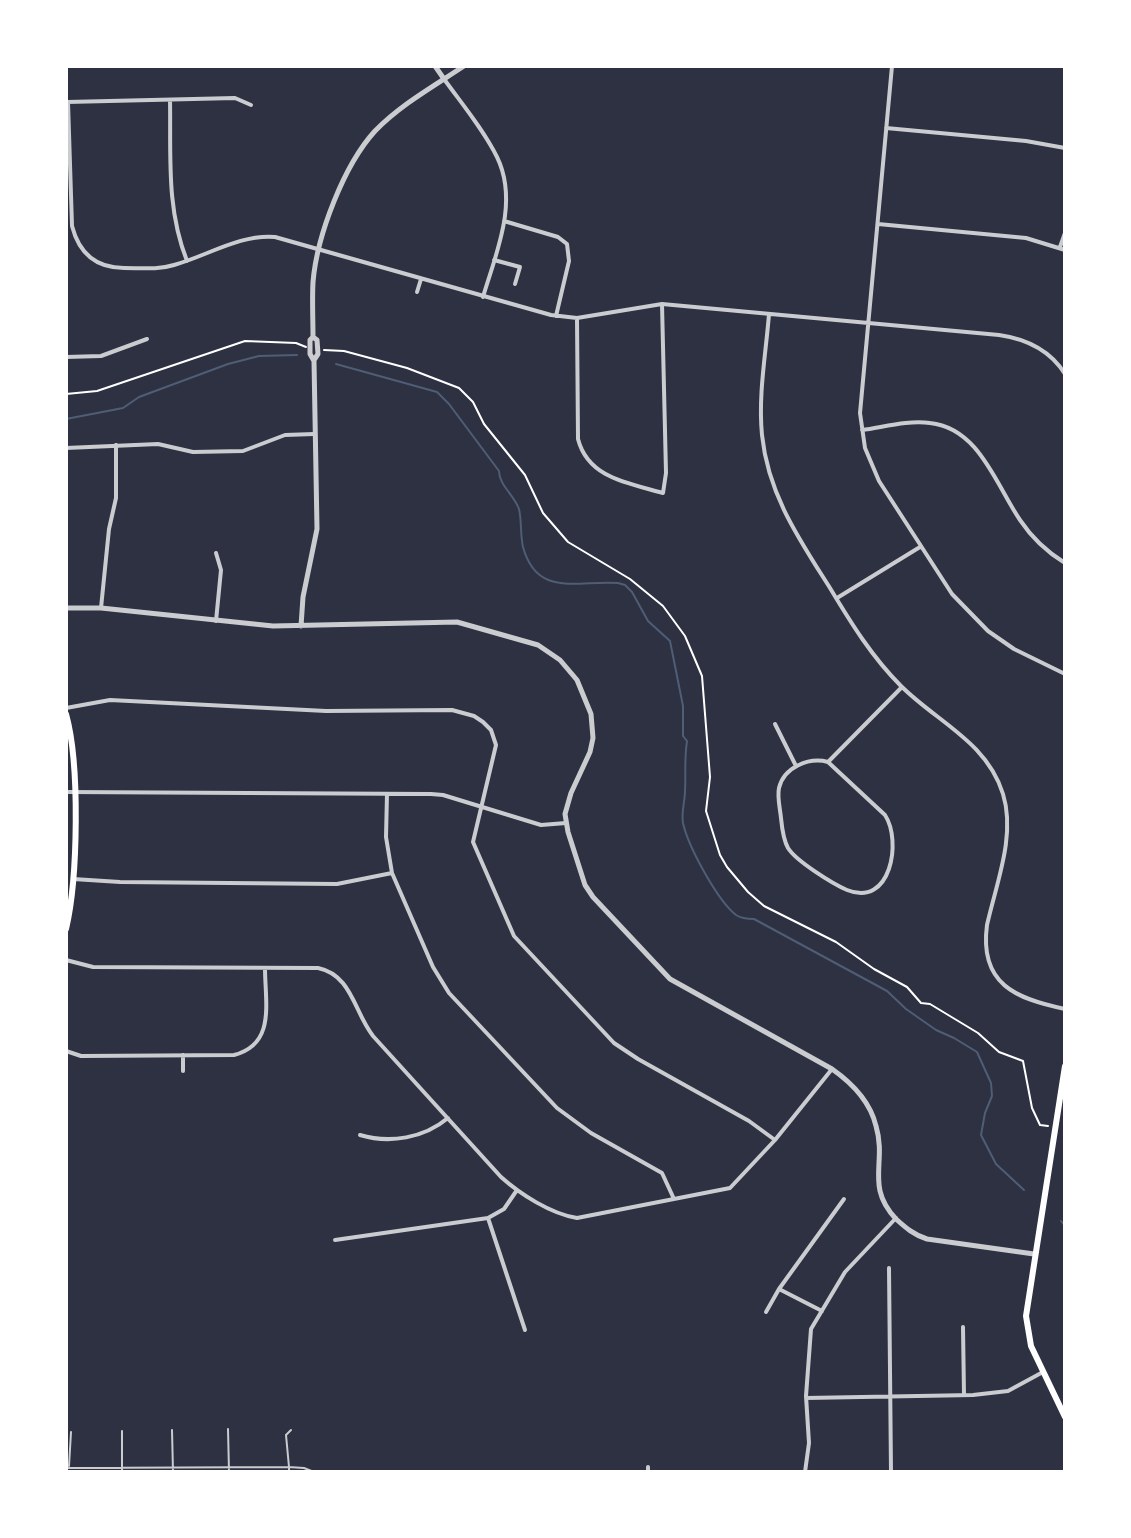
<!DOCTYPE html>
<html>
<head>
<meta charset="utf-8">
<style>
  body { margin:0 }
  #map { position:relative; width:1131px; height:1538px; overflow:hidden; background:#2d3142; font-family:Spectral,serif }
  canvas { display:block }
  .frame { position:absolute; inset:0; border:68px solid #fff; pointer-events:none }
</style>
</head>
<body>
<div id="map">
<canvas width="1131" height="1538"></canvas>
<div class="frame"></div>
</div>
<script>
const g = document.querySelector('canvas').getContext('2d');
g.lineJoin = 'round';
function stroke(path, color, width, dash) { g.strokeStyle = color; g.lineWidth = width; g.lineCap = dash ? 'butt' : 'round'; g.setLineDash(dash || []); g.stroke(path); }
stroke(new Path2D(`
  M336,364L437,392L449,404L499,471C499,485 514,495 519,509C522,522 520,534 523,547C537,598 577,580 618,583L625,585L632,592L648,621L670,641L683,706V736L687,741C684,761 686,773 685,791C685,802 681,812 683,823C688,846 717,900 736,915C742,919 748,919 754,919L887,991L906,1009L936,1030L954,1038L977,1052L991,1083L992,1096L985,1113L981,1135L996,1164L1024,1190
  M66,419L123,408L139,397L228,364L259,356L297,355
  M1061,1221L1065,1226`), '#4f5d75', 2);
stroke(new Path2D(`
  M324,350L344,351L407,368L459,388L473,402L484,424L525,475L543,513L568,542L630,579L663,606L685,636L702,676L710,777L706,811L720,855L727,867L748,892L764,906L836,942L874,969L907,987L921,1003L930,1004L978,1033L999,1052L1023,1061L1032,1108L1040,1125L1048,1126
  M66,394L97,391L245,341L296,343L306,347`), '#fff', 2);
stroke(new Path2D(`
  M228,1429L229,1472
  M172,1430L173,1472
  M291,1430L286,1435L289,1467L304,1468L314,1472
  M122,1431V1472
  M69,1466L71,1432
  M66,1468L289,1467V1472`), '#caccd0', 2);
stroke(new Path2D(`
  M892,66L860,413L865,448L879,481L952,594L988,631L1014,649L1065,674
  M444,79C462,104 483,129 497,157C519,202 496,253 483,297
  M170,100C171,155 166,208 187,261
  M67,102L235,98L251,105
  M68,102L72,226C79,253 95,268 124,268C141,268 158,270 174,265C207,256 240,234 275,237L551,315L577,318L662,304L999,335C1027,339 1050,350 1065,374
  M886,128L1026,141L1065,148
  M504,221L558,237L567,244L569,261L556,316
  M878,224L1026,238L1065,250
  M1060,247L1065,233
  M494,260L520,267L515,284
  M417,292L421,279
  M769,314C766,353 758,395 762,435C768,494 799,539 830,588C851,623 872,657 901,686C937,722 987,742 1003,794C1016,836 996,884 987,925C979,984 1016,999 1065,1009
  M577,318L578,439C588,478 628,483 663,493L666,473L662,304
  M66,357L101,356L147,339
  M862,430C884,427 908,420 930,423C979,428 996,485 1020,520C1032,538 1047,552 1065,563
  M66,448L158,444L193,452L243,451L285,435L314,434
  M216,553L221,570L216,621
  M837,598L920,547
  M101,608L109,529L116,498V445
  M66,708L110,700L326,711L452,710L474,716L483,722L491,730L496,745L473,842L514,936L614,1043L638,1059L749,1121L775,1140
  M775,724L796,766
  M828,762L885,815C902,841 891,908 847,890C833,884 796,861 788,848C783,839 782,828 781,818C780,808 777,797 779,788C784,767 809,757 828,762L902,687
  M66,792L431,794L443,795L541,825L566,823
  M387,794L386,837L392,873L433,967L449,993L557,1108L591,1133L662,1173L674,1199
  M73,879L120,882L337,884L392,873
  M66,960L93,967L318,968C352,975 354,1012 373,1036L501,1177C520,1194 551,1214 577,1218L730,1188L775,1140L832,1069
  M66,1051L81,1056L234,1055C276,1044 265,1003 265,968
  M183,1071V1055
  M360,1135C390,1144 424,1138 448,1118
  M488,1218L525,1330
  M335,1240L488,1218L504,1209L517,1190
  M889,1268L891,1472
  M779,1289L822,1311
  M766,1312L779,1289L844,1199
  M963,1327L964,1395
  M806,1398L973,1395L1008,1391L1043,1372
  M648,1472V1467
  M805,1472L809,1443L806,1396L811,1329L845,1272L896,1218`), '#caccd0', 4);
stroke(new Path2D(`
  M435,66L444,79
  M313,337L317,340L318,354L314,360
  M66,608H101L273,626L457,622L538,645L560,660L577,680L591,714L593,738L590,752L571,793L565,814L568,832L585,885L593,897L670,979L832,1069C852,1083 870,1101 876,1126C887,1163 865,1186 896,1219C906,1228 914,1235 927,1239L1034,1254
  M301,626L303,597L317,529L314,361L310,354V340L313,337C313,318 312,300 313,282C317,235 344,165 375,131C400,105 434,86 464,66`), '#caccd0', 5);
stroke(new Path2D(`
  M1065,1066L1026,1316L1031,1346L1065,1417`), '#fff', 6);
stroke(new Path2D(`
  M66,714C80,764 78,878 66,929`), '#fff', 6);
</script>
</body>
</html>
